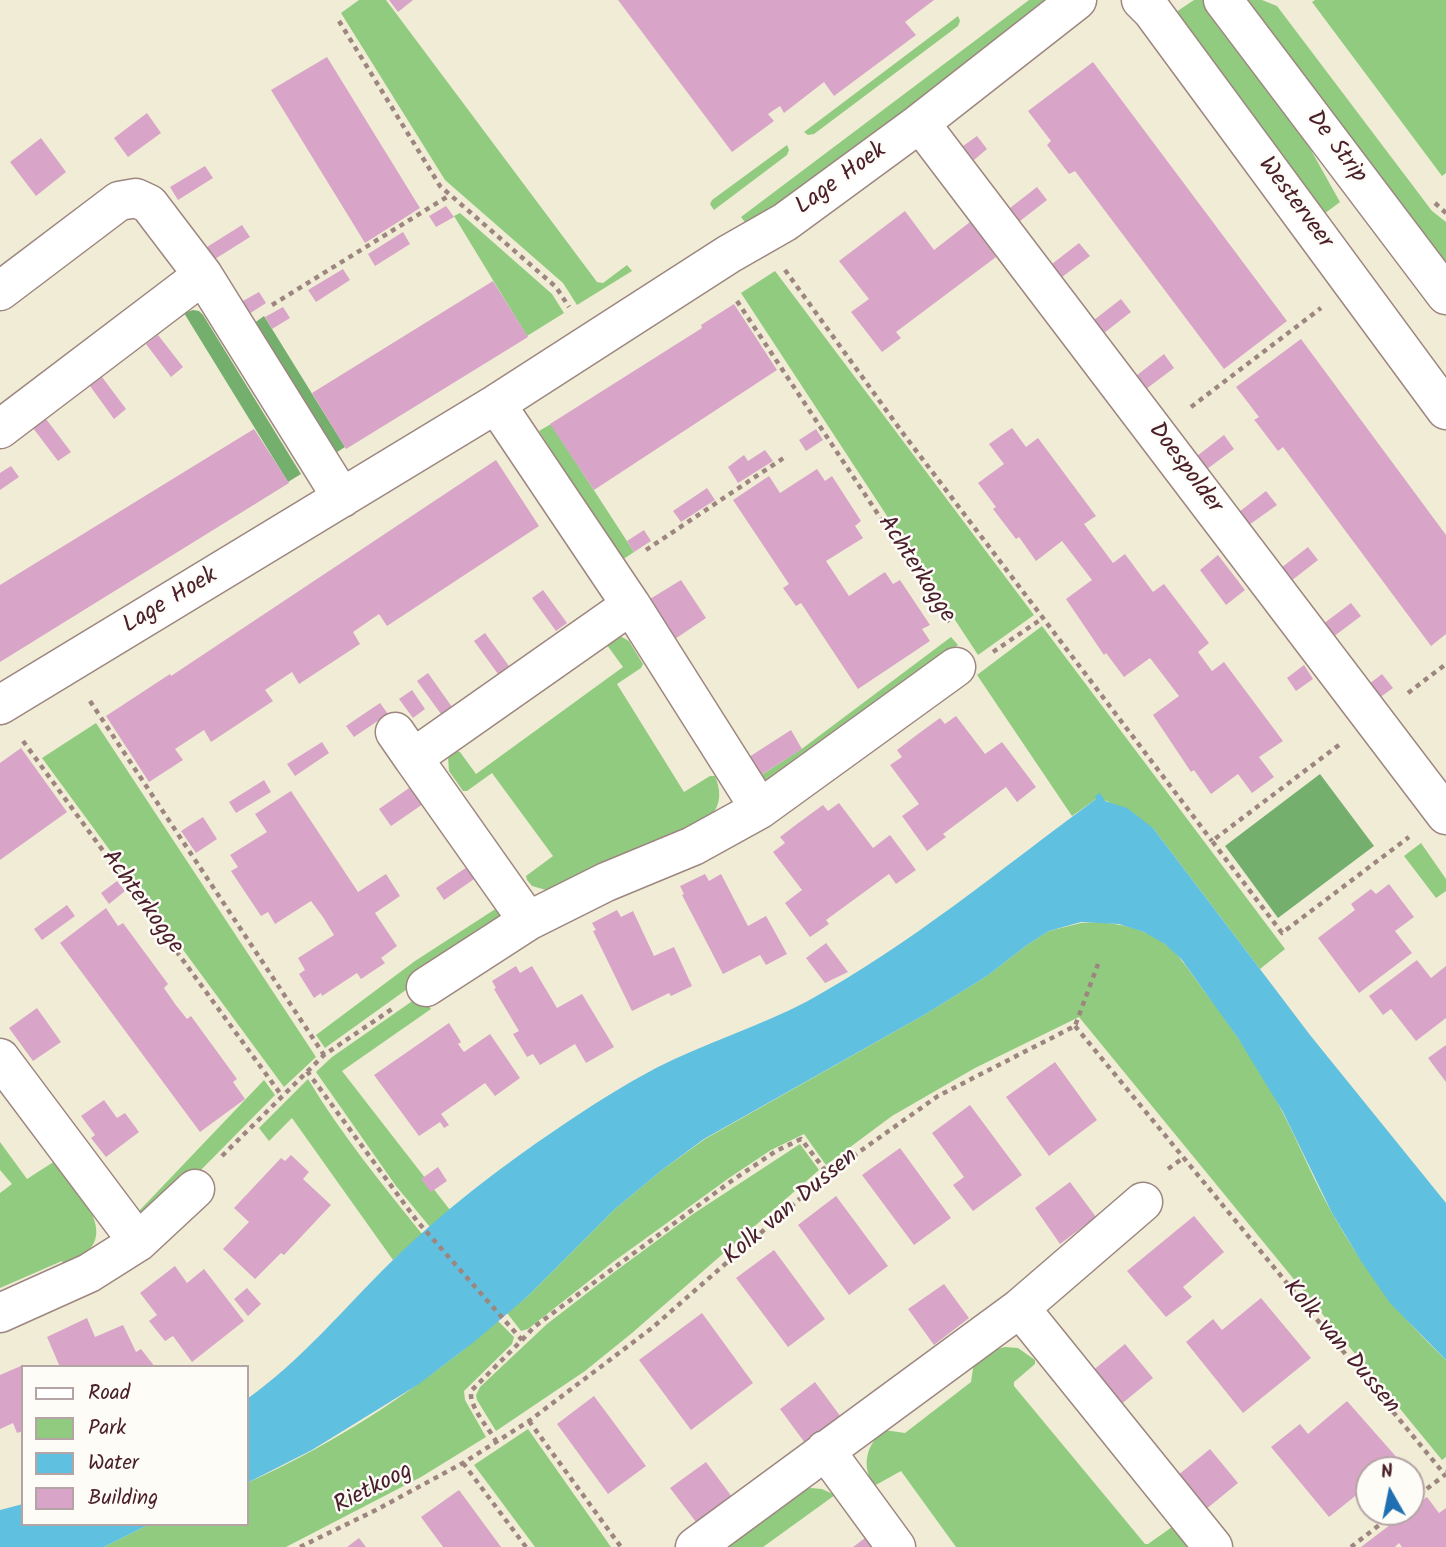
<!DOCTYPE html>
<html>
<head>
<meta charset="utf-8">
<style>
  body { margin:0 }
  #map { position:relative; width:1446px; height:1547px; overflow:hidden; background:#f1ecd6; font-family:Kalam,sans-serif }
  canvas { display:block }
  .legend { position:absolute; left:21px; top:1365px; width:228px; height:161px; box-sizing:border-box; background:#fdfcf7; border:2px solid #b5a4a5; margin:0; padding:9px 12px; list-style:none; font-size:21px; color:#4a1f2b }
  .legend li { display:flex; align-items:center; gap:14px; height:35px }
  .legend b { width:35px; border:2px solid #b5a4a5 }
  .north { position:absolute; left:1355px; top:1456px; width:70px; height:70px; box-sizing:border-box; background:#fdfcf7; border:2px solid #b5a4a5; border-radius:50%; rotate:351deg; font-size:19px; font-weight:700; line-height:28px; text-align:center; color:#4a1f2b }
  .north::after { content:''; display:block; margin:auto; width:24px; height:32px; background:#1f6fb2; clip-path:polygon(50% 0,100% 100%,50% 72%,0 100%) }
</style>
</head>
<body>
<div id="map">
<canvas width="1446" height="1547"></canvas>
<ul class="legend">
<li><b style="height:9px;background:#fff"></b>Road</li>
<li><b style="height:19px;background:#90cb7f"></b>Park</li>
<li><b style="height:19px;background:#60c0df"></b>Water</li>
<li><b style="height:19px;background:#d8a5c8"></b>Building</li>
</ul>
<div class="north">N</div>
</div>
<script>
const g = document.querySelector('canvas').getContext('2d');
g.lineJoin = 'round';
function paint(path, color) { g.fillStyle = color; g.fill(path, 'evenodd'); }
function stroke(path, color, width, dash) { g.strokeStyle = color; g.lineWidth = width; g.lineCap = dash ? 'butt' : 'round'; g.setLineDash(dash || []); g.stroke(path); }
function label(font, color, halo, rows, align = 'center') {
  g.font = font + ' Kalam,sans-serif'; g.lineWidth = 5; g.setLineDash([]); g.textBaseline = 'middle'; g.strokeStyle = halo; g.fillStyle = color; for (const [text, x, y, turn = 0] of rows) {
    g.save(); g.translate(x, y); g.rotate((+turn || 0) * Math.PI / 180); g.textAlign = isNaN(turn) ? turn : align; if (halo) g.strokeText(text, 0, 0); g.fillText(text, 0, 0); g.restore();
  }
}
paint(new Path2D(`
  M359,0H386L597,282L603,283L627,265L632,271L577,305L563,283L445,180L341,13Z
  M1029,0H1055L788,199L747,225L741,217Z
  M1194,0H1209L1279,93L1340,202L1324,214L1173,14Z
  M1239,0H1262L1277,6L1432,211L1446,222V275Z
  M1315,0H1446V173L1442,176L1312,2Z
  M958,16L960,21L958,26L814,134L808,135L804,132Z
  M787,145L789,150L787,155L714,210L710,204L712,200Z
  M460,213L552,294L564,313L527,336L454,216Z
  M775,271L1034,615L978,655L741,293Z
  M551,424L634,552L622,560L539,431Z
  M1042,626L1285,949L1260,969L1153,828L1107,801L1096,799L1072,816L977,675Z
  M618,635L629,641L643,664L641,668L617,684L684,792L710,776H715C722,793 721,807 707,820L546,890L532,886L527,880L526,876L553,856L492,773L467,791H463L449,771L448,757L457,751L460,752L476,774L623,667L607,645Z
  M951,637L958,645L775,781L768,783L760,776L803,748Z
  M96,723L316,1057L284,1087L42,758Z
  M1421,843L1446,879V891L1436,898L1404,856Z
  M500,906L502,921L325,1048L316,1035L415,961Z
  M1099,922C1122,924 1144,929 1164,943C1181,956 1192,975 1205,992C1234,1030 1261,1070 1283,1113C1300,1146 1314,1181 1332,1213C1363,1268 1400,1317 1446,1360V1457L1442,1460L1079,1017L975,1068L892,1116L826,1165L804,1134L771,1150L729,1178L613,1262L528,1329L521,1331L507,1313L528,1296L615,1209L662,1170L705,1139L924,1015L987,976L1027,945L1049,931L1081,923Z
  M421,995L431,1009L342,1071L450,1210L430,1227L396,1186L316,1072L332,1057Z
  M308,1079C341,1134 382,1184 422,1234L393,1260L292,1118L269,1141L259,1128Z
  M264,1080L275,1095L196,1175L143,1214L139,1211Z
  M0,1142L27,1179L55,1161C70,1182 115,1226 88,1251C82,1257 72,1262 65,1267L62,1261L0,1288V1193L12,1184L0,1170Z
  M800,1144L819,1170L632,1333L585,1371L496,1431L477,1400L476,1395L480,1387L547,1324L613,1273L693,1214Z
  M498,1321L514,1337L512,1344L464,1391L465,1400L486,1437L421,1477L286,1547H104L150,1524H247V1483C337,1443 423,1386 498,1321Z
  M1005,1347L1018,1348L1035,1360V1364L1014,1382V1386L1145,1544H1148L1172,1527L1188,1547H956L901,1471L874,1486C861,1466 866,1445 884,1430L905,1433L971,1382L974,1362L989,1351Z
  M528,1429L611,1547H535L474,1465Z
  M810,1488L822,1489L835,1495L763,1547H723L800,1491Z`), '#90cb7f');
paint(new Path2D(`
  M193,310L199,311L203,315L301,474L288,482L184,313Z
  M264,316L345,447L334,454L253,324Z
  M1320,774L1374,846L1278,918L1225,846Z`), '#74af6e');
paint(new Path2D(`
  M1100,793L1105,801L1127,808L1153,828L1310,1035L1446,1203V1360L1390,1303L1361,1261L1332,1213L1283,1112L1238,1038L1182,960L1165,944L1144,932L1119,924L1081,922L1049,931L1027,945L987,976L924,1015L704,1139L662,1170L615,1209L528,1296L474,1342L419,1384L312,1450L247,1483V1399C304,1358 343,1309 392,1261C442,1212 499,1168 557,1129C589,1107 622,1086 656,1068C705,1043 758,1027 806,1002C910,945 1001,869 1096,799L1095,796Z
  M23,1504V1524H150L104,1547H0V1510Z`), '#60c0df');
paint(new Path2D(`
  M389,0H413L398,12Z
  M618,0H934L905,22L916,35L834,96L824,82L784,113L780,106L768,114L774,121L732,152Z
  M327,57L420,208L365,243L271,90Z
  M1093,62L1287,321L1224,369L1075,171L1069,174L1047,145L1051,141L1028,111Z
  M147,113L161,133L128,157L114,138Z
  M977,136L987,149L974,160L963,146Z
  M41,138L66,172L36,196L10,162Z
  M205,166L213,178L178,200L170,187Z
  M1037,187L1047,200L1020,221L1010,208Z
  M446,206L454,217L436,227L429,216Z
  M905,211L934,250L970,222L996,257L896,332L901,338L882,352L851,312L869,299L839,261Z
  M242,225L250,237L215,259L207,247Z
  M403,232L410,244L375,266L368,254Z
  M1079,243L1090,256L1062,277L1052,264Z
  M343,269L350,280L316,302L308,290Z
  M493,281L528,337L346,449L312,393Z
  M259,292L266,303L249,314L241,302Z
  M1121,299L1131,312L1104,333L1094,320Z
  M734,304L777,370L594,490L550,424L702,328L701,325Z
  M283,307L290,318L272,329L265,317Z
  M158,335L183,367L171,377L146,344Z
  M1301,339L1446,535V634L1431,646L1283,447L1278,451L1256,422L1254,420L1259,417L1236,387Z
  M1164,354L1174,368L1146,389L1136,376Z
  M102,377L126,409L114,419L90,386Z
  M46,419L71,452L58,461L33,428Z
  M1012,428L1026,447L1038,438L1096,516L1084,524L1113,563L1125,554L1153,592L1164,584L1209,643L1198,652L1212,671L1224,662L1283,741L1259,757L1274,777L1252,793L1238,774L1211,794L1194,770L1191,772L1153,715L1179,696L1150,658L1124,677L1106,653L1104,655L1066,599L1092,580L1062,541L1036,561L1019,537L1016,539L993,509L996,507L978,483L1004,464L989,444Z
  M254,429L289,483L0,662V585Z
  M816,429L823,440L806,451L799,440Z
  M1224,435L1234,449L1207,469L1197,456Z
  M765,450L773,461L738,483L728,467L744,455L748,461Z
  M496,460L539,526L387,626L379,614L353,632L360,644L299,684L292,672L265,690L273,701L211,742L204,730L175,749L183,760L149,782L106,716L170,674L171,676Z
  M11,466L19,477L0,490V473Z
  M817,469L825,481L832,476L861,521L855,526L863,538L826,561L849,596L885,572L893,584L900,580L930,625L922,629L930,641L858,689L801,603L796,606L783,588L789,584L733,500L769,476L780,493Z
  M707,488L715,500L681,522L673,511Z
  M1266,491L1277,505L1249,525L1239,512Z
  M644,530L651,541L634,552L627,541Z
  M1308,547L1318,560L1291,581L1281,568Z
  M1218,555L1245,590L1226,605L1200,570Z
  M681,580L706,618L675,639L650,599Z
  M543,590L567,623L556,631L532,598Z
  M1351,603L1361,616L1333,637L1323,624Z
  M485,633L509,666L498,674L474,641Z
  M1304,665L1313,679L1296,691L1287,678Z
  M428,673L452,707L441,714L417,681Z
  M1382,674L1393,688L1379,698L1369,684Z
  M412,690L425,709L413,718L399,699Z
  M380,703L388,714L354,737L346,726Z
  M956,716L985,754L1002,742L1036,787L1017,802L1006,787L943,834L946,837L927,851L902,816L919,804L890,765L902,757L897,750L918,734L940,718L945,724Z
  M791,730L802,749L761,775L749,757Z
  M322,742L329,753L295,776L287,764Z
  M21,748L67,812L0,860V763Z
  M264,780L271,792L236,813L229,802Z
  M412,786L423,804L391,826L379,809Z
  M291,791L358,892L386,874L400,896L375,913L397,946L381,958L385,963L361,979L357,973L322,996L321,993L314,998L299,974L305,970L298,958L334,935L323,917L311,901L275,924L268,912L261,916L231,871L238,867L230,855L267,832L255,814Z
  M839,803L873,848L890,835L916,870L896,884L889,874L826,920L829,924L810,937L785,903L802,890L773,852L785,843L780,837L801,821L823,805L828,811Z
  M203,817L217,839L196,853L181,831Z
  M470,865L477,877L444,900L436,888Z
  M705,874L709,881L721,874L748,926L766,916L787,954L766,965L760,955L723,974L682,895L684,894L680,886Z
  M117,881L125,891L109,904L101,893Z
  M1389,884L1414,917L1395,931L1412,953L1359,993L1318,938L1355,910L1351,904L1371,889L1376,894Z
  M67,905L75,916L42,940L34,929Z
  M106,908L118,926L123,923L168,984L164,988L175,1004L187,1019L191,1016L237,1079L233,1082L245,1099L200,1132L60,943Z
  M617,910L621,917L633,911L654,956L674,947L692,986L671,996L669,993L632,1011L593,931L596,930L592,923Z
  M826,943L848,972L825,983L806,958Z
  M1417,960L1431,978L1446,966V1018L1416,1041L1391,1009L1383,1015L1369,996Z
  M516,966L520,973L532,966L557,1008L582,994L614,1047L586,1063L575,1044L540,1065L533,1054L527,1057L513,1034L519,1031L494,989L496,988L492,981Z
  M37,1008L61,1042L33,1061L9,1028Z
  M449,1023L461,1042L458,1044L464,1052L490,1034L520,1078L495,1096L485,1083L441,1114L449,1125L444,1128L440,1122L419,1136L374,1075Z
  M1446,1045V1082L1428,1058Z
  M1055,1062L1097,1120L1049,1156L1006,1097Z
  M104,1100L117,1118L125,1113L139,1132L106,1157L91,1138L95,1135L81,1116Z
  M970,1105L1022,1175L973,1211L953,1185L964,1177L932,1133Z
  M900,1148L951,1218L914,1245L862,1175Z
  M291,1155L309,1172L303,1179L331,1205L284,1255L281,1253L255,1279L223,1249L249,1222L234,1208L281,1158L285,1161Z
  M438,1167L447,1181L431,1192L421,1179Z
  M1070,1182L1096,1217L1060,1244L1035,1208Z
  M836,1196L888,1266L849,1295L798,1225Z
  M1194,1216L1224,1252L1183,1287L1192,1297L1166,1317L1127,1271Z
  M774,1250L825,1319L788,1347L736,1278Z
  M175,1266L187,1283L204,1269L244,1321L192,1362L173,1336L165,1341L149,1321L157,1315L140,1293Z
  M944,1284L969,1318L934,1345L908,1309Z
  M247,1288L261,1304L248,1316L234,1299Z
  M1261,1298L1311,1358L1243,1413L1186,1342L1213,1319L1222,1330Z
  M702,1313L753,1383L691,1430L639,1360Z
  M87,1318L95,1337L123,1325L136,1352L141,1349L155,1367H60L47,1337Z
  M1125,1344L1153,1378L1119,1406L1091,1372Z
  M23,1365V1431L17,1433L13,1423L0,1429V1375Z
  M815,1382L841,1417L805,1443L780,1409Z
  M594,1396L646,1466L608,1494L557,1424Z
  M1347,1401L1399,1460L1387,1470H1369V1485L1329,1517L1271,1447L1300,1424L1308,1434Z
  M1210,1449L1238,1483L1205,1510L1177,1476Z
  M706,1462L732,1497L696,1522L670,1488Z
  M459,1490L501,1547H443L421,1517Z
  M1427,1497L1439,1513L1446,1508V1547H1402L1399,1543L1395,1547H1361L1407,1512H1411V1509Z
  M359,1538L366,1547H347Z
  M865,1538L872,1547H853Z`), '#d8a5c8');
const minor = new Path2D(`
  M1141,0L1152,11L1446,410
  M920,123L1446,815
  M0,291L119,201L136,198L149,204L203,275L342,498
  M496,404L631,605L760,809
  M0,429L203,275
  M0,705L496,404L729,254L785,222L920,123L1077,0
  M395,732L413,758
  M528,921L413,758L631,605
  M426,987L528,921L606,882L693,846L760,809L956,667
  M0,1058L138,1242
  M1020,1308L1213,1547
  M0,1313L89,1273L138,1242L195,1189
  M825,1450L896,1547
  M695,1547L1020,1308L1143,1202`);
const tertiary = new Path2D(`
  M1223,0L1446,295`);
stroke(minor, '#9e8680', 41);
stroke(tertiary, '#9e8680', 41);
stroke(new Path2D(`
  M339,21L440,186L556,287L569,307
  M1435,203L1446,213
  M785,270L902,432L1212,841
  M737,301L952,626
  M272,305L450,195
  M1191,407L1321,308
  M646,550L785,457
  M993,652L1043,618
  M1408,693L1446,664
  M90,701L324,1055
  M23,741L282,1096
  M1339,745L1212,841L1282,933L1409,837
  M1075,1026L1441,1470L1446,1471
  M307,1071L417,1221L522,1340L471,1391C469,1407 488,1427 496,1441
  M222,1156L324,1055L392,1009
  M1168,1169L1183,1158
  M522,1340L534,1327L730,1182L776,1151L801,1139L828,1174
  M529,1421L621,1547
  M463,1463L526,1547
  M1411,1501L1446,1474
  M300,1547L376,1510L463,1463L529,1421L652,1328L828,1174L938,1096L1075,1026L1098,964
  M1351,1547L1396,1512`), '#9e8680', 4.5, [5, 5]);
stroke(minor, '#fff', 38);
stroke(tertiary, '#fff', 38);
label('24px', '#4a1f2b', '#fdfcf7', [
  ["De Strip",1335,148,53],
  ["Lage Hoek",842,180,-36],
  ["Westerveer",1294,204,53],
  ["Doespolder",1184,469,53],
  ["Achterkogge",915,570,57],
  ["Lage Hoek",171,602,-31],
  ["Achterkogge",141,903,54],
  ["Kolk van Dussen",792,1208,-40],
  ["Kolk van Dussen",1340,1348,50],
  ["Rietkoog",374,1490,-27]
]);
</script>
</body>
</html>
